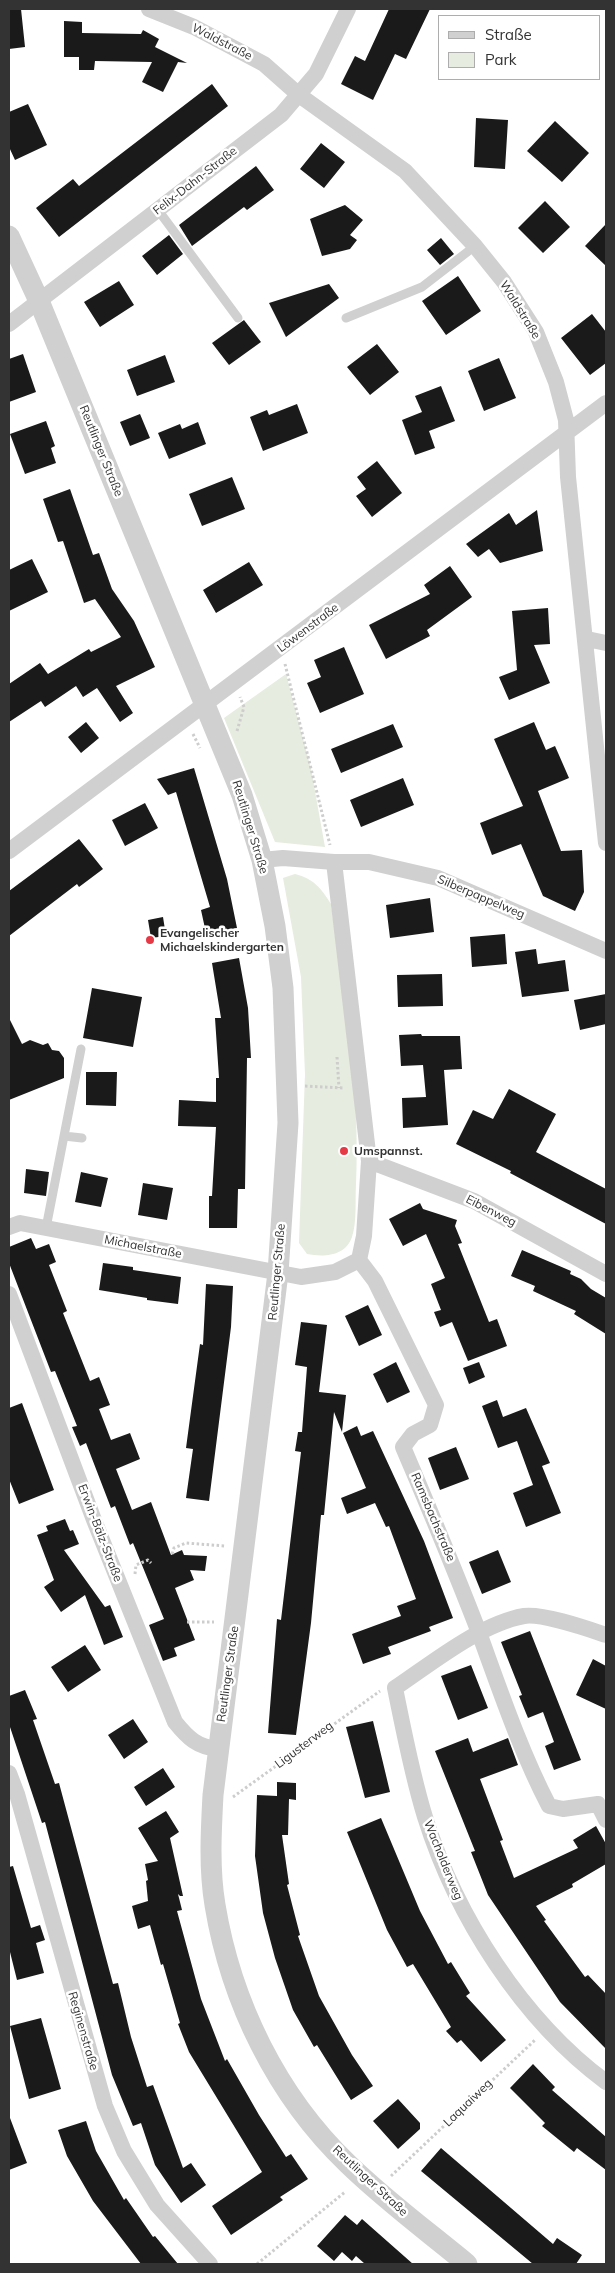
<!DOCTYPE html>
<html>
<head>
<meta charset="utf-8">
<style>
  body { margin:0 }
  #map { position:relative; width:615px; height:2273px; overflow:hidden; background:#fff; font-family:Mulish,sans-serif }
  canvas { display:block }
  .frame { position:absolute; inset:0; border:10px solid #333; pointer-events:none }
  .legend { position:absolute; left:438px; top:15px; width:162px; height:65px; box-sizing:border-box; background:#fff; border:1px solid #adadad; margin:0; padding:6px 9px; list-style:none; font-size:15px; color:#333 }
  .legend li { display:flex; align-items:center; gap:10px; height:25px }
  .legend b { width:25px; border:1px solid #adadad }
</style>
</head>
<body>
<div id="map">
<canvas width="615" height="2273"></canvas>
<div class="frame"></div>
<ul class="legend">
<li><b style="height:6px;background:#d0d0d0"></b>Straße</li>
<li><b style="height:14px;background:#e6ecdf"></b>Park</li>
</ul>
</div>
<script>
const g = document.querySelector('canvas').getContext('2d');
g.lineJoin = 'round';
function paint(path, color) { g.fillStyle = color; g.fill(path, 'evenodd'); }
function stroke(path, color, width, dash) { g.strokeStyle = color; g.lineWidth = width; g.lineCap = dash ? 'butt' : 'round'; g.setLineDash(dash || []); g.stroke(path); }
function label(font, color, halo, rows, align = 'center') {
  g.font = font + ' Mulish,sans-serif'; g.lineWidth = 5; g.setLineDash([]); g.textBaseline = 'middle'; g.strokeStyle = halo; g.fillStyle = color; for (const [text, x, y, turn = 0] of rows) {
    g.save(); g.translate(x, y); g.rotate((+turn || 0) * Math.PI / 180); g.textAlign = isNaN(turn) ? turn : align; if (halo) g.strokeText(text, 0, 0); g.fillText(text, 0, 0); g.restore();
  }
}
paint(new Path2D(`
  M286,674L311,769L325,847L275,842L224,718Z
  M295,874C314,879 321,888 331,904C343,997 361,1090 356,1184C355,1201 357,1222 352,1237C345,1257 323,1257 307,1254L299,1243L305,1074L301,977L283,878Z`), '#e6ecdf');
paint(new Path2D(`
  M9,9H21L25,47L9,49Z
  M389,9H430L406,59L395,54L373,100L341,84L355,56L365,61Z
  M64,21L82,22V33L141,34L143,30L159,39L155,47L187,63L178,62L163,92L142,82L152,62L95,61L94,70H79V57H64Z
  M212,84L228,106L59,237L36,208L73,179L79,186Z
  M28,104L47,145L15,160L9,147V112Z
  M476,118L508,120L505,169L474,167Z
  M555,121L589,153L562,182L527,151Z
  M321,143L345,162L324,188L300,169Z
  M256,166L274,190L247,210L244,207L192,246L179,225Z
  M545,201L570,227L543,253L518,228Z
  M345,205L363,220L350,235L357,240L350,249L322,256L310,219Z
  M606,224V266L585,246Z
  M169,235L183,254L157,275L142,256Z
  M441,238L454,254L440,265L427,250Z
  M458,276L481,311L446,335L422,301Z
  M119,281L134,305L100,327L84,302Z
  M329,284L339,298L286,337L269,303Z
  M592,314L606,332V363L590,375L561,338Z
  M244,320L261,342L229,365L212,343Z
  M377,344L399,372L370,395L347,367Z
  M23,354L36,392L9,402V359Z
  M165,355L175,382L137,396L127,370Z
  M499,358L516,398L484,411L468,371Z
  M441,386L455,421L429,431L435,448L415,455L402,420L422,412L415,396Z
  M297,404L308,433L263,451L250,417L267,410L269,415Z
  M140,414L150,438L130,446L120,422Z
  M46,421L55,446L51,448L56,463L25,474L10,434Z
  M198,422L206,444L169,459L158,433L180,424L182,429Z
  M377,461L402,493L372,517L356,496L366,489L357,477Z
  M232,477L245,509L202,526L189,494Z
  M70,489L93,555L99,553L112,589L134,621L155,667L116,686L133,713L120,722L97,688L83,697L76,686L45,707L41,701L9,722V684L40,663L48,674L89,649L91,652L121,637L95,599L84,603L63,541L58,542L43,499Z
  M537,510L543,551L500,563L489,549L478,557L466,544L509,513L516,525Z
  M32,559L48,592L9,611V570Z
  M249,562L263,585L216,613L203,590Z
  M450,566L472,597L427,630L430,636L386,659L369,625L430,594L424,585Z
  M548,608L550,644L534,645L550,683L509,700L499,677L517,670L512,611Z
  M344,647L364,694L320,713L307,683L321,677L314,660Z
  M86,722L99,738L81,753L68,737Z
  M534,722L546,750L555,746L569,778L538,791L561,851L582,850L584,892L575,911L543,896L521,844L492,855L480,823L523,806L494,739Z
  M393,724L403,747L341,773L331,749Z
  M194,768L227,879L237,928L212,933H206L201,910L210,907L176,792L168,795L157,779Z
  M403,778L414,805L361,827L350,800Z
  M145,803L158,828L125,846L112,820Z
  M79,839L103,869L79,887L77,884L9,936V891Z
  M430,898L434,932L390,938L386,905Z
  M163,917L166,936L151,938L148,920Z
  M505,934L507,964L472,967L470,937Z
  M536,949L538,964L565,960L569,991L522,997L515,952Z
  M239,958L248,1008L251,1058H247L245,1189H238L237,1228H209V1196H212L216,1127L178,1126L179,1100L216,1102V1078H219L215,1018H221L212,963Z
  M442,974L443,1006L398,1007L397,975Z
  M92,988L142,997L133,1047L83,1038Z
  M606,994V1024L580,1030L574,1000Z
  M9,1018L22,1044L30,1040L43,1045L48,1043L52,1050L59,1051L64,1058V1078L9,1100Z
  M421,1034L422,1036H460L462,1069L444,1070L448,1125L403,1128L402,1098L426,1097L423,1065L401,1066L399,1035Z
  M86,1072H117L116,1106L86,1105Z
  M509,1089L556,1114L536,1152L606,1189V1224L510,1173L511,1171L456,1144L473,1110L493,1119Z
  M26,1169L49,1172L46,1196L24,1193Z
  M81,1172L108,1178L101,1207L75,1202Z
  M143,1183L173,1188L167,1220L138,1215Z
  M420,1203L423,1209L457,1220L455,1226L462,1243L458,1244L489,1322L497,1319L507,1346L468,1361L452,1322L440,1327L434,1312L441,1310L431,1284L445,1278L426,1234L403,1246L389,1219Z
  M31,1238L36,1249L49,1244L56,1262L49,1265L67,1311L63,1313L90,1381L99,1377L110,1405L99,1409L111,1440L130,1433L140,1459L116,1469L132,1510L151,1502L171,1555L182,1550L184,1555L207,1556L205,1571L190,1570L194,1580L175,1588L195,1640L174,1648L177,1656L163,1661L149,1625L164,1619L133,1543L130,1545L115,1506L111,1508L86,1443L80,1446L72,1427L77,1426L55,1371L51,1372L9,1263V1247Z
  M522,1250L571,1271L570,1274L581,1279L591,1289L606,1298V1334L574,1314L576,1311L533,1291L535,1286L511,1276Z
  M103,1263L133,1267V1270L181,1277L178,1304L147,1300V1298L99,1290Z
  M206,1284L233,1286L231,1327L209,1501L186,1498L193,1449L186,1448L200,1344L203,1345Z
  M368,1305L382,1335L359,1346L345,1316Z
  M301,1322L327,1325L319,1392L346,1395L342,1432L334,1412L324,1515H321L311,1623L296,1735L268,1733L277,1619L281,1620L301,1452L295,1451L298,1432H302L307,1367L295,1365Z
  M396,1362L410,1392L387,1403L373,1374Z
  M479,1362L485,1377L469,1384L463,1368Z
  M497,1400L503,1417L526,1408L550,1463L542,1466L561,1513L526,1527L513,1493L533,1485L517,1441L498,1448L482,1406Z
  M22,1403L54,1490L19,1504L9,1479V1408Z
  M357,1426L361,1436L373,1431L424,1541L453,1618L429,1627L431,1631L388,1647L391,1654L363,1664L352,1634L401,1616L397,1606L416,1599L389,1526L386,1527L375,1503L347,1514L341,1498L366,1488L343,1433Z
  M456,1447L469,1479L440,1490L428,1458Z
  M65,1519L70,1531L73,1530L79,1544L64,1550L105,1607L110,1605L123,1637L104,1645L85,1595L61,1612L44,1587L54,1580L37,1535L48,1531L46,1526Z
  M498,1550L511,1582L482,1594L469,1562Z
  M530,1631L581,1760L554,1770L545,1746L554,1742L543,1712L528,1718L519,1696L522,1695L501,1642Z
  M85,1645L101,1670L68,1692L51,1667Z
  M593,1659L606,1666V1709L576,1695Z
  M471,1665L488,1708L458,1720L441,1676Z
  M25,1690L37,1719L33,1720L55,1784L59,1783L113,1984L118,1983L131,2037L147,2087L153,2085L183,2168L191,2163L206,2185L181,2203L155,2165L141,2123L133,2126L112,2075L45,1822L42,1823L9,1724V1696Z
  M133,1719L148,1742L124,1759L108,1735Z
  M373,1721L390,1792L365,1798L346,1727Z
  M468,1738L473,1752L508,1738L518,1765L480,1779L503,1840L500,1841L514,1878L578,1848L573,1840L596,1826L606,1844V1864L572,1884L573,1887L536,1906L546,1920L544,1921L585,1977L588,1975L606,1994V2049L560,2002L488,1895L471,1852L475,1851L435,1751Z
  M163,1768L175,1787L146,1806L134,1787Z
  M277,1782L296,1783V1800L289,1799L288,1835H282L289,1884L287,1885L300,1935L298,1936L319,1996L352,2055L373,2086L351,2100L317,2045L314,2047L293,2010L275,1958L263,1913L255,1856L257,1795L277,1796Z
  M166,1811L179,1832L170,1838L183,1896H180L178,1894L182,1910L177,1911L201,1999L225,2061L227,2059L259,2115L286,2157L291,2154L308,2179L280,2197L283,2200L231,2235L212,2206L262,2172L189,2052L178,2024L180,2023L163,1964L161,1965L150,1925L138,1929L132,1906L148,1901L146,1881L148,1880L145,1864L158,1861L138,1828Z
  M381,1818L420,1911L448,1964L451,1962L470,1993L466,1996L506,2040L481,2062L461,2040L457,2043L446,2031L451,2027L413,1964L407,1967L387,1930L347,1832Z
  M13,1866L31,1928L40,1925L45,1940L36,1943L44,1973L17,1980L9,1948V1867Z
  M41,2018L61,2089L29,2099L10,2026Z
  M533,2064L555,2087L552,2090L606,2137V2170L577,2148L574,2152L542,2126L545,2123L510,2088Z
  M398,2099L420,2123V2129L398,2149L373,2121Z
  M10,2118L27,2163L9,2170V2119Z
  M86,2121L96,2151L124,2200L126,2198L153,2237L155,2236L178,2264H141L93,2201L67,2156L58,2130Z
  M441,2148L553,2244L557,2238L582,2255L576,2264H533L421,2171Z
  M345,2215L357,2225L362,2219L413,2264H365L356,2256L352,2261L342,2252L334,2261L317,2246Z`), '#1a1a1a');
stroke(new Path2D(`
  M285,664L330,845
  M237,731L244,707L240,697
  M193,734L200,748
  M337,1057L339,1088
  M305,1086L343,1088
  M172,1554L174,1548L186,1543L225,1546
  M135,1574L136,1565L148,1560L151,1563
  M187,1622H214
  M233,1797L380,1691
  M391,2176L535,2040
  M257,2264L345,2192`), '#cdcdcd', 3, [2.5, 2.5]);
stroke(new Path2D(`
  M158,210L238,318
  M346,318L422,287L475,246
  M64,1136L82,1138
  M46,1228L81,1049`), '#d0d0d0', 9);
stroke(new Path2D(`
  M149,9L194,27L264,64L299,95L405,171L475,246L504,282L536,332L556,382L566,420L568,477L606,843
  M9,324L281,115L316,74L348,9
  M587,639L606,643
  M9,851L606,403
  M262,860L283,858L334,862H369L438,878L606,951
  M334,862L369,1161L364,1236L359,1260
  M369,1161L474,1201L606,1274
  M9,1227L20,1223L301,1277L335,1272L359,1260
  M359,1260L375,1281L436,1405L430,1425L413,1434L403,1447C429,1508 454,1568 478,1630C500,1690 520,1750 549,1806L563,1809L598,1804L606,1820
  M9,1294L94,1520L175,1722C188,1738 197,1747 218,1749
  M606,1635C588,1629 542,1613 524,1616C480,1624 432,1663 395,1688C404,1732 412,1775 425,1817C456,1916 522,2020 606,2082
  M9,1773L17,1794L105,2106L124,2151L157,2205L210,2264`), '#d0d0d0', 16);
stroke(new Path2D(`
  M9,236L39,301L242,795L262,860L275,926L283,988L288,1123L278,1273L213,1795C211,1832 209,1869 215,1905C231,2002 277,2096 348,2164C385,2200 427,2231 467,2264`), '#d0d0d0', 21);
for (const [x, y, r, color] of [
  [150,940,5,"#e63946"],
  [344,1151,5,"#e63946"]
]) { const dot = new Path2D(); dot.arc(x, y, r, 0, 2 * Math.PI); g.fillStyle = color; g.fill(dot); stroke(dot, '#fff', 2); }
label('12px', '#333', '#fff', [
  ["Waldstraße",222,42,27],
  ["Felix-Dahn-Straße",195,181,-38],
  ["Waldstraße",520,310,58],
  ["Reutlinger Straße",101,451,68],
  ["Löwenstraße",308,628,-37],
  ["Reutlinger Straße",250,827,73],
  ["Silberpappelweg",481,897,23],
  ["Eibenweg",491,1211,27],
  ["Michaelstraße",143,1247,11],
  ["Reutlinger Straße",277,1272,-85],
  ["Ramsbachstraße",433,1517,67],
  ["Erwin-Bälz-Straße",100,1533,69],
  ["Reutlinger Straße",228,1674,-82],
  ["Ligusterweg",304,1745,-37],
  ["Wacholderweg",443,1860,68],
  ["Reginenstraße",83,2031,74],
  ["Laquaiweg",468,2103,-44],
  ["Reutlinger Straße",370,2181,43]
]);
label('bold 12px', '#333', '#fff', [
  ["Evangelischer",160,933],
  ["Michaelskindergarten",160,947],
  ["Umspannst.",354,1151]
], 'left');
</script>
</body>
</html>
